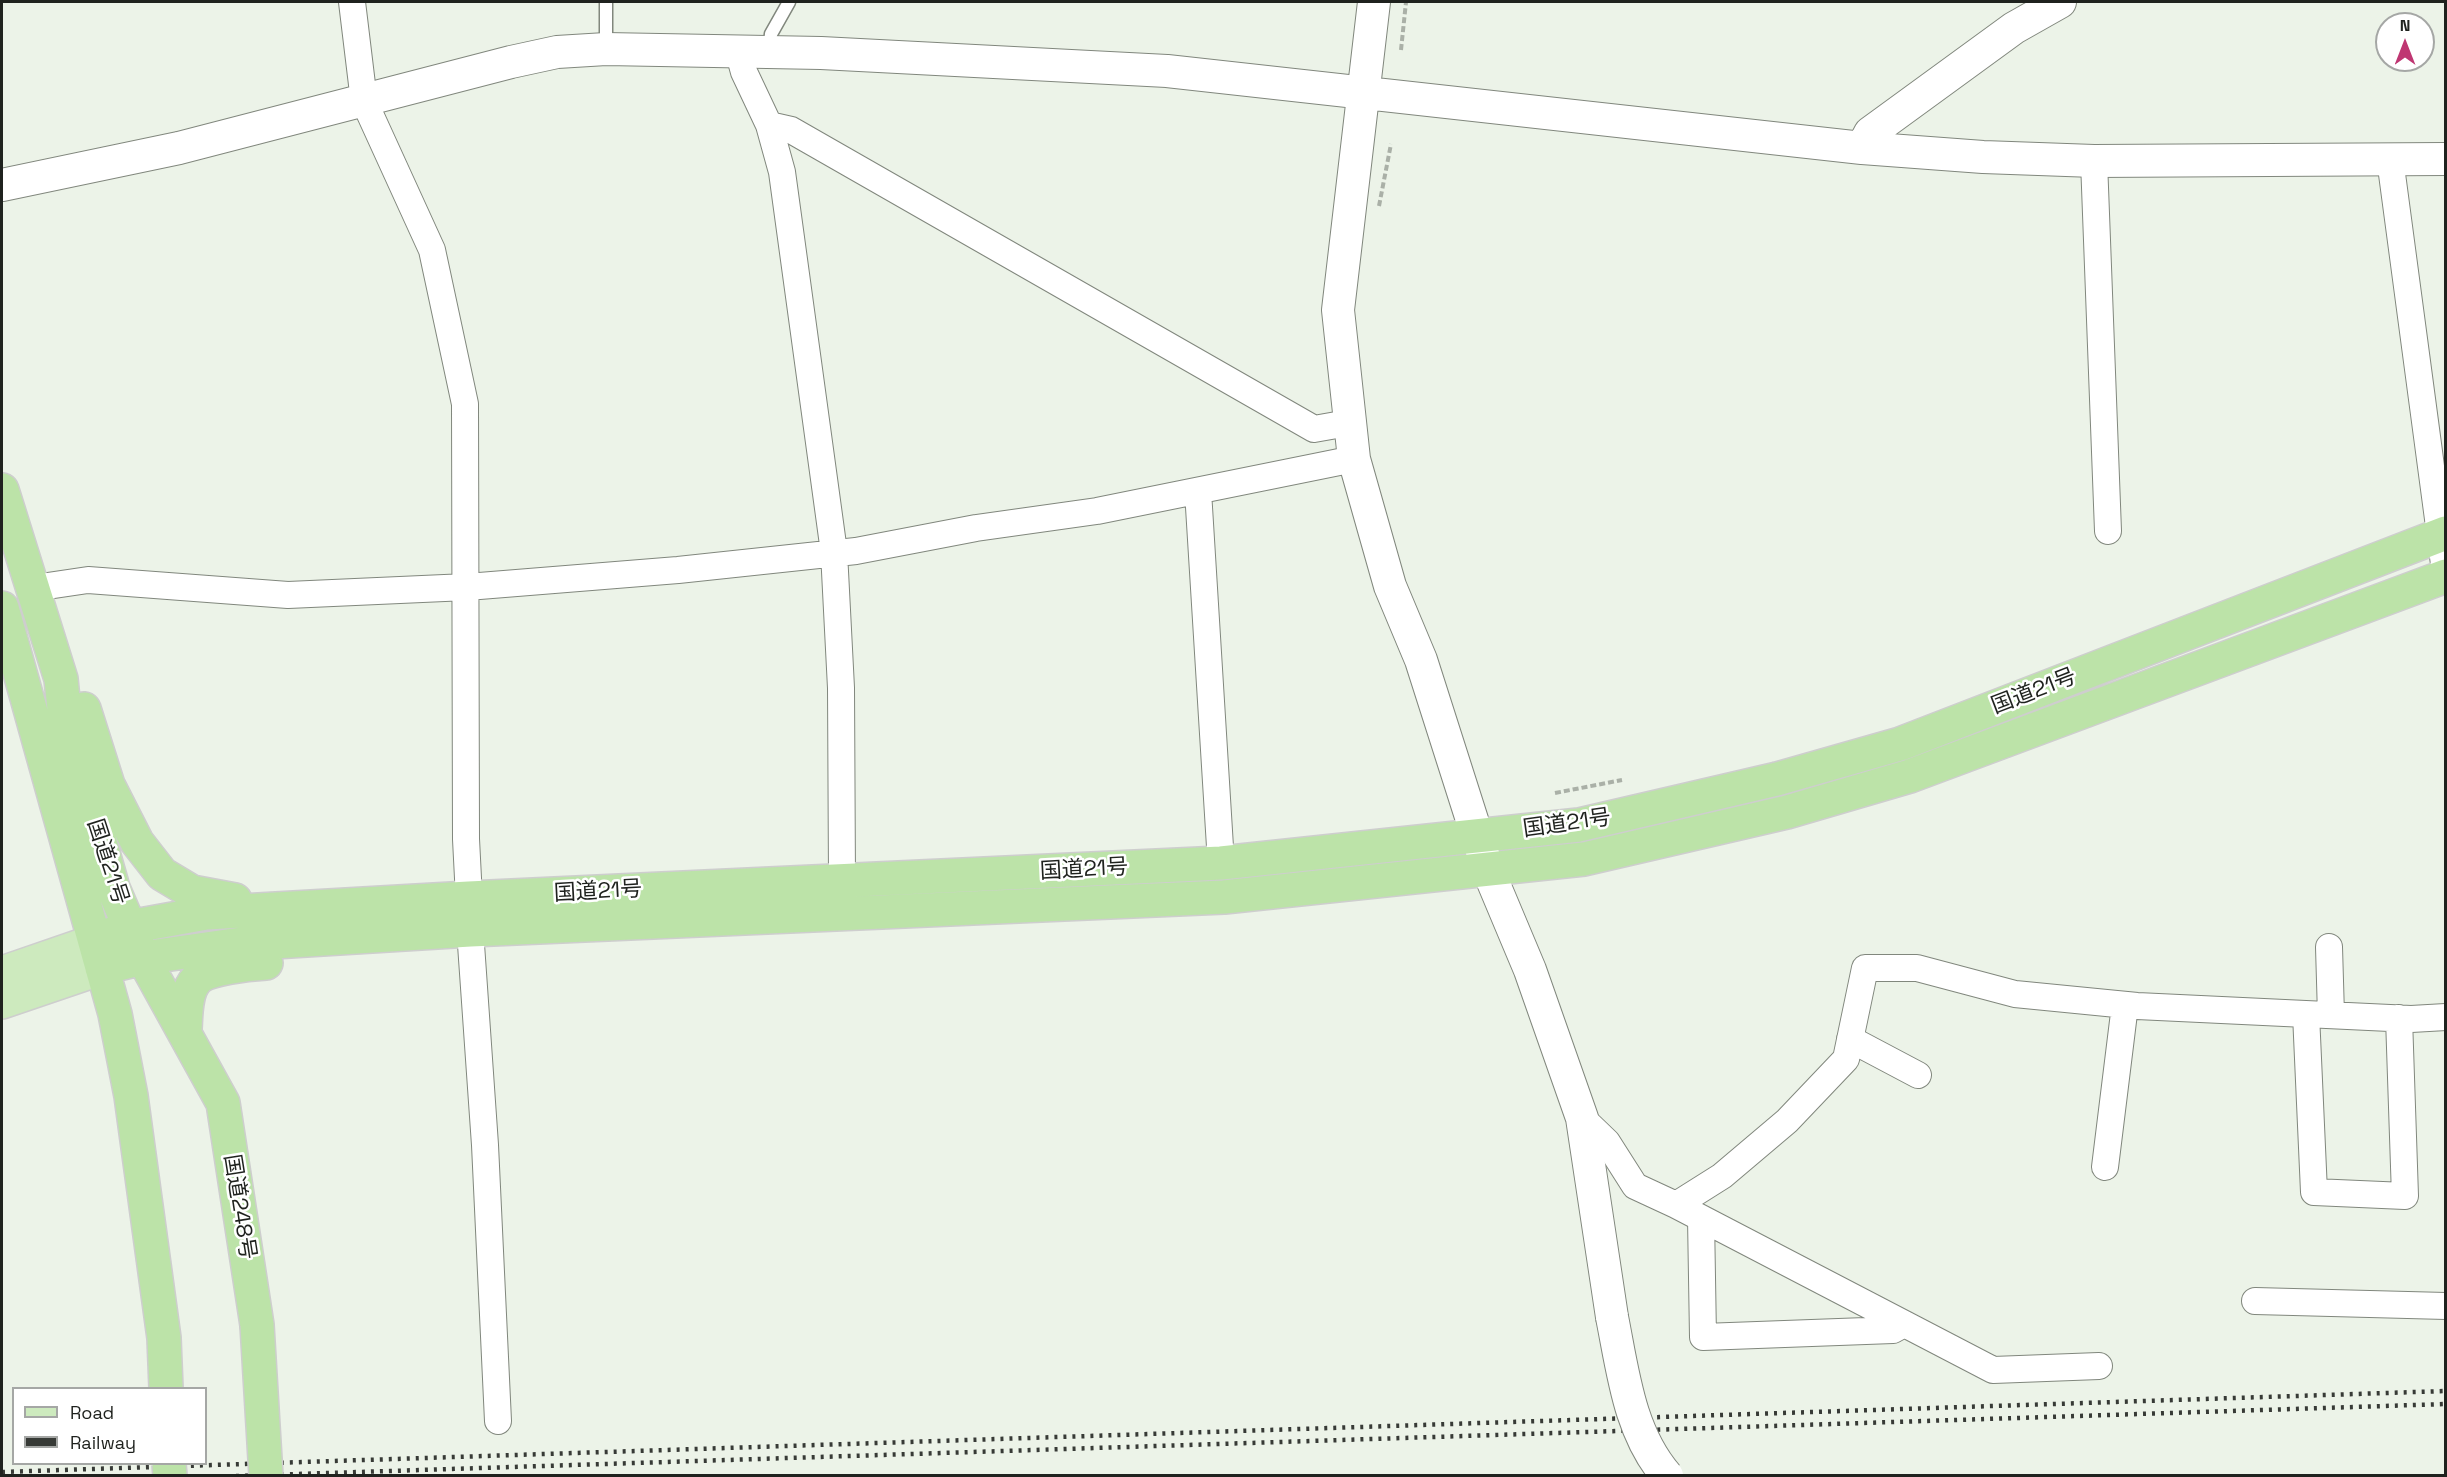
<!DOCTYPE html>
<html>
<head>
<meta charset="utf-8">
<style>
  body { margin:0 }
  #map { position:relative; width:2447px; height:1477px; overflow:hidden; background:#ecf3e8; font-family:"Space Grotesk",sans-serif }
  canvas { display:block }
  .frame { position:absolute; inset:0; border:3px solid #1f221e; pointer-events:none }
  .legend { position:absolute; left:12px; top:1387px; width:195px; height:78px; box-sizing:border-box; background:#fff; border:2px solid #a5a7a5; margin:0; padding:8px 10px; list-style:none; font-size:18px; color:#1f221e }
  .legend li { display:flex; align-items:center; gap:12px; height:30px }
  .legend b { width:30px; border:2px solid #a5a7a5 }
  .north { position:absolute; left:2375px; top:12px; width:60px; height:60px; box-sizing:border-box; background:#fff; border:2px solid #a5a7a5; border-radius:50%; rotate:0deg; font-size:16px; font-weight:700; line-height:24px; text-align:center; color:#1f221e }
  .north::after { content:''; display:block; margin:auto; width:21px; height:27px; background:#bf3672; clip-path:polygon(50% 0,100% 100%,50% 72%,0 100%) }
</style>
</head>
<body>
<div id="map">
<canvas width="2447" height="1477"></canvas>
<div class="frame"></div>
<ul class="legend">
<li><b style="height:8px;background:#cdeabe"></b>Road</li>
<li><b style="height:8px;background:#373a36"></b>Railway</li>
</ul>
<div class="north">N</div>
</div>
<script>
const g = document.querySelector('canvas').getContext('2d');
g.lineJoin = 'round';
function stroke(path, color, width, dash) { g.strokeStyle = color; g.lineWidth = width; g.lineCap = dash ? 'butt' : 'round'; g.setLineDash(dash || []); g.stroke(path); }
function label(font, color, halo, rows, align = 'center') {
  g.font = font + ' "Space Grotesk","Noto Sans JP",sans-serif'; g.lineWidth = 5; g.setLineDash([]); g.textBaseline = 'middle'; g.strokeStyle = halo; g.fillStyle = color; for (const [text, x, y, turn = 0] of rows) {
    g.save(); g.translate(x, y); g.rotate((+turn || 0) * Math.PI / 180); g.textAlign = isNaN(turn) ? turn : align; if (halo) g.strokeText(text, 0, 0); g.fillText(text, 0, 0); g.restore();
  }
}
const service = new Path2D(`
  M606,48V2
  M769,51L771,34L789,2`);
const minor = new Path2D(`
  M352,2L364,101L432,250L465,404L466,839L469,898
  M738,50L744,72L769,125L782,172L834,552L841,688L842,880
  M769,125L791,130L1314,429L1348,423
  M2390,159L2446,579
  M2094,161L2108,531
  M1198,491L1221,863
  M34,588L88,580L288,595L467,587L678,570L856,551L976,528L1097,511L1354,459
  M470,930L485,1145L498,1421
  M2329,947L2331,1015
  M2306,1014L2314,1192L2405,1196L2399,1018
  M1850,1039L1918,1075
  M1582,1118L1607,1142L1635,1186L1676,1205L1722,1176L1787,1121L1846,1059L1865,968H1917L2015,994L2137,1006L2411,1019L2446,1017
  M2105,1167L2125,1005
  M1676,1205L1993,1370L2099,1366
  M1701,1218L1703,1337L1893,1330L1904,1324
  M2255,1301L2446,1306`);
const tertiary = new Path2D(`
  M1374,2L1338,310L1354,459L1390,586L1421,660L1488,870L1530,970L1582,1118L1612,1317
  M1862,148L1870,133L1881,125L2014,28L2060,2
  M2,185L179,148L511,62L557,52L606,49L821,53L1167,71L1862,148L1983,157L2094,161L2446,159`);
const primary = new Path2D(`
  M2,973L95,941
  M2,1002L102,968`);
const trunk = new Path2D(`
  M2,490L61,679L65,719L113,888L143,958L223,1103L257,1325
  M2,608L115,1014L131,1096L164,1338L166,1388
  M84,709L108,785L137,842L162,874L192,892L235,900
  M95,941L129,927L206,913L469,898L1221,863L1579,825L1777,779L1900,744L2446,533
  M102,968L143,958L241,944L470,930L1224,897L1584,859L1787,812L1910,776L2446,576
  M185,1029C186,1013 185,991 197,979C208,968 250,964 266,963`);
stroke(service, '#81877d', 15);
stroke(minor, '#81877d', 28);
stroke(tertiary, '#81877d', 34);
stroke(primary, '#cecece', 36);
stroke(trunk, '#cecece', 36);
stroke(new Path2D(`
  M1401,50L1406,2
  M1379,206L1391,144
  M1555,793L1622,780`), '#aab0a7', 4, [6, 3]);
stroke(service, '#fff', 12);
stroke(minor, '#fff', 26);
stroke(tertiary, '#fff', 32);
stroke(primary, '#cdeabe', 33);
stroke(trunk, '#bce3a8', 33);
stroke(new Path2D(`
  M2,1472L2446,1391
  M236,1476L2446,1404`), '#373a36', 4.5, [3, 6]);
const tertiaryBridge = new Path2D(`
  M1612,1317C1623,1372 1629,1432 1667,1476`);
const trunkBridge = new Path2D(`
  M257,1325L266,1476
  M169,1464L170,1476`);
stroke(tertiaryBridge, '#81877d', 34, []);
stroke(trunkBridge, '#cecece', 36, []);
stroke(tertiaryBridge, '#fff', 32);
stroke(trunkBridge, '#bce3a8', 33);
label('22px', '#1f221e', '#fff', [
  ["国道21号",2034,692,-21],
  ["国道21号",1567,824,-8],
  ["国道21号",107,862,72],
  ["国道21号",1084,870,-3],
  ["国道21号",598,892,-3],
  ["国道248号",239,1207,81]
]);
</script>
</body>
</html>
